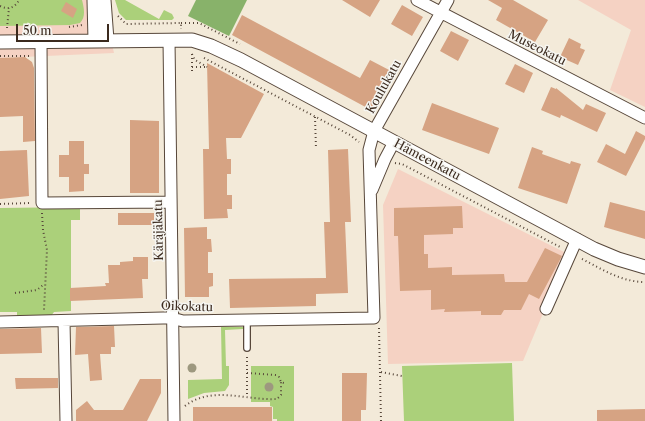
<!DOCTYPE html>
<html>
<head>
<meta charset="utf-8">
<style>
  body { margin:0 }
  #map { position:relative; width:645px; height:421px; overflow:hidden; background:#f3ead9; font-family:"Libre Caslon Text",serif }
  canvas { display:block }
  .scale { position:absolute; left:16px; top:24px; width:93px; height:18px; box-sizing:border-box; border:2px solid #3b2a1e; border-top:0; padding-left:5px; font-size:12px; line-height:14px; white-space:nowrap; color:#3b2a1e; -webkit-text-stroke:3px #f6f6f2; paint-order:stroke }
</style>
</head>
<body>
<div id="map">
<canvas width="645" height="421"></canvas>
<div class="scale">50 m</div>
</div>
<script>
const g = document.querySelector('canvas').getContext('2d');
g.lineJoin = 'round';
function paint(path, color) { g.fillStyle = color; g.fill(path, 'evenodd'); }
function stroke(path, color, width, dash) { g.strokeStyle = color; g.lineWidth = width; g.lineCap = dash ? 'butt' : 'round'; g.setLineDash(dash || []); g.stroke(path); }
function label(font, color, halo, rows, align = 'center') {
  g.font = font + ' "Libre Caslon Text",serif'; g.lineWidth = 3; g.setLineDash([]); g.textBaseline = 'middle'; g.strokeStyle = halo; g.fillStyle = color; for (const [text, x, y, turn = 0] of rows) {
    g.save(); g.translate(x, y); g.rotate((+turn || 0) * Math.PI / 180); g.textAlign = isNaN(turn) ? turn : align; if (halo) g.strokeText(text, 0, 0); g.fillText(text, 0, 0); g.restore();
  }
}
paint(new Path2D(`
  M0,0H102L114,53L0,58Z
  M578,0H645V107L610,90L631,30Z
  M398,169L568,254L523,361L388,364L383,205Z`), '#f5d2c3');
paint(new Path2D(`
  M0,0H82C84,8 86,17 80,23L70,25L0,26Z
  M115,0H125L159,19L164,10L172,14L174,18L172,20H126L119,13Z
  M80,207V220H71V311L54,312L51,316L17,317V312H0V208Z
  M221,327H243V329L225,330L226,366H229V385L225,391L204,393L188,399V380L222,379Z
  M512,363L514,421H404L402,366Z
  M251,366H294V421H277V419H273V407L270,406V402H251Z`), '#abd07a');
paint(new Path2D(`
  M196,0H247L229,36L188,16Z`), '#88b26a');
paint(new Path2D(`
  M342,0H380L370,17Z
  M488,0H513L548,20L535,42L496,20L502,8Z
  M66,2L77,9L73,18L61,11Z
  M402,5L423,17L412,36L391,24Z
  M242,15L360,78L370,60L391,71L371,110L232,35Z
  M451,31L469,40L458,61L440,51Z
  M569,38L581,44L580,48L585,50L578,65L560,57Z
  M25,57L32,62L34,68L35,141L23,142V116L0,117V58Z
  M207,63L264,94L241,138H226L227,159H231V174H227V195H232V209H227L228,218L204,219L203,149H209Z
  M515,64L533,73L524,93L505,84Z
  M551,87L556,89V88L583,110L586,104L606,113L597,132L561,115L560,118L541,110Z
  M432,103L499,128L489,154L422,130Z
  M130,120L159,121V193H130Z
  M636,131L645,136V139L626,176L597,162L606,144L625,154Z
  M69,141H84V164H89V174H84V191L69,192V177H59V155H69Z
  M532,147L543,151L542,154L570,164L571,161L581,164L567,204L518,188Z
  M348,149L351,222H345L348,293L316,294V306L230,308L229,279L326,278L324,222H330L328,150Z
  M27,150L29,196L0,199V151Z
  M610,202L645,211V239L604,227Z
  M462,206L463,228H453V234L424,235V254H428V268L452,267V275L504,274L505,282H527L545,248L562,256L539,299L529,294L521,310H504L501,315H481V311L444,312L445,309L431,310V290L400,291L398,236H394V208Z
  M118,213H154V225H118Z
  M207,227V239H211L212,252H208V273H213V286L209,287V297H185L184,228Z
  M133,257H148V279H142L143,298L70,301V288L106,286L105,283H109L108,265H120V262L133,261Z
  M114,326L115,347H111V354H100L102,380L90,381L88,354L75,355L76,327Z
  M41,328L42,353L0,354V329Z
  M342,373H367L366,410H361V421H342Z
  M15,378H58V388L16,389Z
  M140,379H161V393L147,421H76V410L87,401L94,410H123Z
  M193,407H272V421H193Z
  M645,409V421H597V410Z`), '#d6a383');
const service = new Path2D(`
  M247,320V348`);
const minor = new Path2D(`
  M417,0L645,118
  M169,40L174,421
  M41,42L42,203L171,202
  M372,190L385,159L394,142
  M546,309L577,239
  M64,321L66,421
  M0,322L163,318H172L183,321L374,318L369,150L374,131L448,0`);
const tertiary = new Path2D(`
  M94,0L95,40
  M104,0L107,40
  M0,42L192,40L211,46L241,60L594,249L618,259L645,267`);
stroke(service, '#57473a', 8);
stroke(minor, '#57473a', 13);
stroke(tertiary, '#57473a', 15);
stroke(new Path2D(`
  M0,6C8,10 15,8 19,0
  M118,16L126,24L181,23V29
  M181,23H199L240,44
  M69,27L82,25
  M7,28L9,8
  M192,54L195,60L207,67
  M192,54V71
  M0,56H29
  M204,58L350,135L359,142
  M192,67H206
  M315,117L316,149
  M395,163L402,164L562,248
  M0,204L30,203
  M42,213L43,230L47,250L44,310
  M582,259C602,269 621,282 645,282
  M15,293L37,290L43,285
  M379,328L381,421
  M247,357V396
  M381,372L402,376
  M247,373L276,375L279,377L281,382L284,383
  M185,406C212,385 247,401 277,399L281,395V382`), '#57473a', 2, [1, 3]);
stroke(service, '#fff', 5.5);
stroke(minor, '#fff', 11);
stroke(tertiary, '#fff', 13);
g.fillStyle = '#9d987f';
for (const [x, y] of [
  [192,368],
  [269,387]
]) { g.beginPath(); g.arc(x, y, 4.5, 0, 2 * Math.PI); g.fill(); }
label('12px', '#3b2a1e', '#f6f6f2', [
  ["Museokatu",537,48,27],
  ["Koulukatu",384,87,-61],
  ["Hämeenkatu",427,160,28],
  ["Käräjäkatu",159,230,-91],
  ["Oikokatu",187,307,2]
]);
</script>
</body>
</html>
